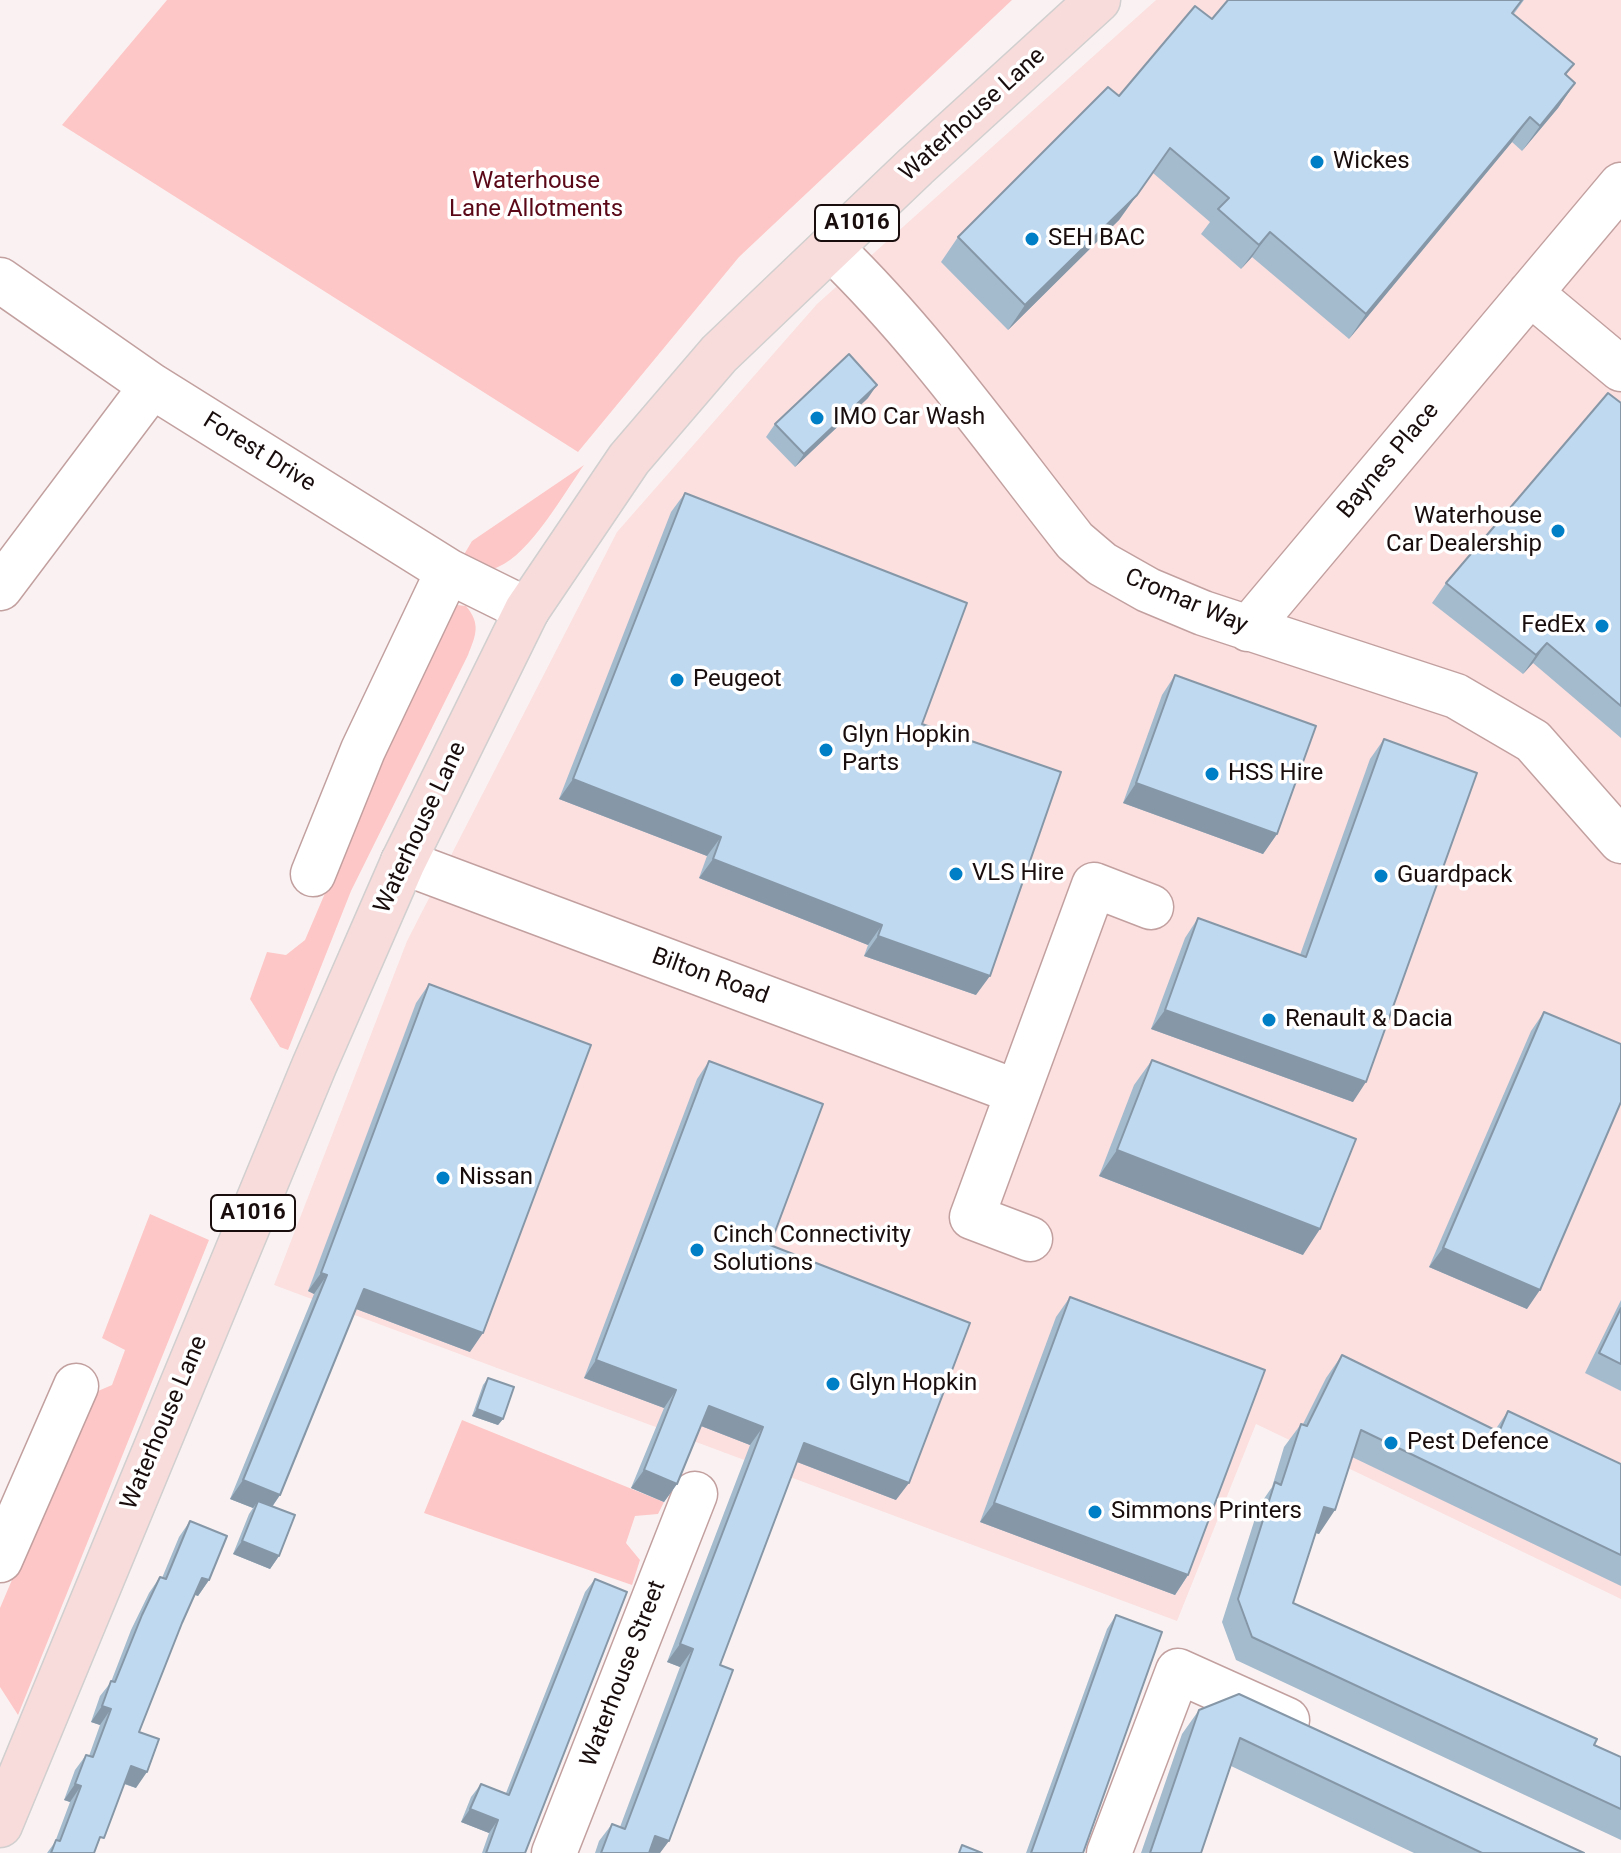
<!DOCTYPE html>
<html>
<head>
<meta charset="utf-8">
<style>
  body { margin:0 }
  canvas { display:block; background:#faf2f2 }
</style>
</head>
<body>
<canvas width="1621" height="1853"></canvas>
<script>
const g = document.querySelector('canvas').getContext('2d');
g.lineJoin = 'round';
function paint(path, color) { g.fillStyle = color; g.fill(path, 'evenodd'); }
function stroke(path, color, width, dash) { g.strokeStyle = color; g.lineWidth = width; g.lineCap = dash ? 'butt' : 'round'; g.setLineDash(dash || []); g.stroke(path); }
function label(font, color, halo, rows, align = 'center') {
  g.font = font + ' Roboto,sans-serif'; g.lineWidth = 7; g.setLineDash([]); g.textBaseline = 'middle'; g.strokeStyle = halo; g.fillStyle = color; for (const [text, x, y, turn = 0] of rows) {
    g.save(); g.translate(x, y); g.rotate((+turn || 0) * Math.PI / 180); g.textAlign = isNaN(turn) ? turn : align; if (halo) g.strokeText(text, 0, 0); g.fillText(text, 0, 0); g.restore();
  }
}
paint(new Path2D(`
  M1156,0H1621V1599L1256,1424L1177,1621L274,1285L407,941L617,532L817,304Z`), '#fce0e0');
paint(new Path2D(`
  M167,0H1012L739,257L578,452L62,125Z
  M584,465C564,493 530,554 498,567C487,572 473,563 462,558L472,541Z
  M457,605L466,606C481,624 476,635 468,655L351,891L288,1050L280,1047L250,999L267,952L286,955L305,940L445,612Z
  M150,1214L209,1240L18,1715L0,1687V1608L91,1394L112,1385L125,1350L102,1338Z
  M462,1420L664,1502L658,1514L635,1516L626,1543L640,1560L632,1585L424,1513Z`), '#fec7c7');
const minor = new Path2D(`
  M832,249C923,337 997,442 1075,541L1102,564L1148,590L1203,613L1456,696L1533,741L1621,841
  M0,280L152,386L448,571L527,610
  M1530,293L1621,369
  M0,588L152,386
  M1248,629L1621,185
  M403,862L1017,1092
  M313,874L363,750L448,571
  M1030,1239L972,1217L1094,885L1151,907
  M0,1560L76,1386
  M554,1853L695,1494
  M1109,1853L1178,1671L1287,1720`);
const major = new Path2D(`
  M0,1825L314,1066L403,862L527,610L629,459L719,354L916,166L1098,0`);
stroke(minor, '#c3a0a0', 47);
stroke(major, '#d1cfcf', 47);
stroke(minor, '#fff', 44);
stroke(major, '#f8dbdb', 44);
paint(new Path2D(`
  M1228,0H1524L1513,15L1574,64L1566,75L1575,83L1558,108L1522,151L1512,142L1349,339L1252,257L1241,269L1201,234L1210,222L1153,173L1119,220L1008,330L941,262L958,237L1119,96L1212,19Z
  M868,398L795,467L766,437L775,424Z
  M1621,403V738L1533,663L1523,674L1432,603L1446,583Z
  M685,493L922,724L976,995L864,956L868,945L699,878L707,856L559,799L671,512Z
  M1175,675L1277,834L1263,854L1123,803L1162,695Z
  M1384,739L1353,1102L1151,1029L1185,938L1198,918L1300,955L1370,759Z
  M429,984L470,1352L356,1309L280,1495L272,1507L279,1556L270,1569L233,1554L249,1514L253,1508L230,1499L314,1294L308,1291L416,1003Z
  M1544,1012L1527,1309L1429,1267L1531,1031Z
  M1152,1060L1303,1255L1099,1176L1134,1085Z
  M709,1061L770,1245L896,1500L797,1462L720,1665L660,1853H595L599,1841L612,1824L620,1827L680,1667L667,1662L750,1445L701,1426L677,1484L664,1502L631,1488L664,1408L584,1378L697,1079Z
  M1070,1297L1188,1575L1175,1595L980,1522L1056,1317Z
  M1621,1300V1391L1585,1373Z
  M1342,1355L1495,1430L1508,1411L1621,1464V1586L1352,1457L1319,1534L1316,1533L1293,1603L1621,1757V1840L1236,1660L1222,1622L1259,1506L1272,1487L1284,1447L1301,1424H1303L1326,1378Z
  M488,1378L503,1419L498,1425L472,1416L483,1385Z
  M190,1521L209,1580L198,1596L195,1595L182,1623L139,1732L136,1788L124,1784L94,1853H47L55,1842L70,1802L64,1800L75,1770L86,1755L89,1756L100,1725L91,1722L100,1696L111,1682L131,1630L149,1593L160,1577L162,1578L179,1537Z
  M595,1579L525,1853H482L489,1833L461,1822L471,1797L481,1784L506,1793L585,1592Z
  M1116,1615L1083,1853H1026L1107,1629Z
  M1199,1710L1584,1853H1414L1231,1766L1201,1853H1141L1182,1734Z`), '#a4bbce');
paint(new Path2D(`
  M1575,83L1558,108L1522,151L1540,126Z
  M1530,117L1512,142L1349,339L1366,314Z
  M1170,148L1119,220L1008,330L1025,305Z
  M1270,232L1252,257L1241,269L1259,245Z
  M877,385L868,398L795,467L804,454Z
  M1547,643L1533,663L1523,674L1536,655Z
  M573,779L721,837L707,856L559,799Z
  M1136,783L1277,834L1263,854L1123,803Z
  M713,859L882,925L868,945L699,878Z
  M878,936L990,976L976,995L864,956Z
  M1165,1010L1366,1082L1353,1102L1151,1029Z
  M1117,1150L1320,1229L1303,1255L1099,1176Z
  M1443,1248L1540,1290L1527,1309L1429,1267Z
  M321,1273L327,1275L314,1294L308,1291Z
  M364,1289L483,1333L470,1352L351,1307Z
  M596,1360L676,1390L664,1408L584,1378Z
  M709,1406L763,1427L750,1445L696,1424Z
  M477,1409L503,1419L498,1425L472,1416Z
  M804,1443L909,1483L896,1500L792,1460Z
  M644,1470L677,1484L664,1502L631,1488Z
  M243,1480L280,1495L267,1514L258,1501L253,1508L230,1499Z
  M994,1503L1188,1575L1175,1595L980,1522Z
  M1324,1507L1335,1510L1319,1534L1307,1530Z
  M242,1541L279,1556L270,1569L233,1554Z
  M202,1578L209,1580L198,1596L191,1593Z
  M680,1644L693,1649L680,1667L667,1662Z
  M102,1706L111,1709L100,1725L91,1722Z
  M131,1766L147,1772L136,1788L120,1782Z
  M75,1784L81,1786L70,1802L64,1800Z
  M470,1809L498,1820L489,1833L461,1822Z
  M655,1836L669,1841L660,1853H643Z`), '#8698a8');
const building = new Path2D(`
  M1228,0H1522L1512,13L1574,64L1565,74L1575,83L1540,126L1530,117L1366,314L1270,232L1259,245L1218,209L1229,198L1170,148L1137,195L1025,305L958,237L1108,87L1119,96L1195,6L1212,19Z
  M849,354L877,385L804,454L775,424Z
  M1608,393L1621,403V706L1547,643L1536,655L1446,583Z
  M685,493L967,603L922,724L1061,772L990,976L878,936L882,925L713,859L721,837L573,779Z
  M1175,675L1316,726L1277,834L1136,783Z
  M1384,739L1477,773L1366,1082L1165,1010L1198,918L1306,957Z
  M429,984L591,1045L483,1333L364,1289L280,1495L243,1480L327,1275L321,1273Z
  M1544,1012L1621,1044V1102L1540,1290L1443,1248Z
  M1152,1060L1356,1139L1320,1229L1117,1150Z
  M709,1061L823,1104L770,1245L970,1323L909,1483L804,1443L720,1665L733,1670L669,1841L655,1836L649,1853H601L612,1824L625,1829L693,1649L680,1644L763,1427L709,1406L677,1484L644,1470L676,1390L596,1360Z
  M1070,1297L1265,1370L1188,1575L994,1503Z
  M1621,1308V1364L1599,1353Z
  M1342,1355L1499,1432L1508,1411L1621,1464V1555L1361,1430L1335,1510L1324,1507L1293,1603L1597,1739L1594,1745L1621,1757V1809L1252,1637L1238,1599L1275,1482L1281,1485L1301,1424L1307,1426Z
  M488,1378L514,1387L503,1419L477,1409Z
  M258,1501L295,1515L279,1556L242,1541Z
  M190,1521L227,1536L209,1580L202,1578L182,1623L139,1732L159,1739L147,1772L131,1766L104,1838L100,1837L94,1853H51L56,1840L60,1841L81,1786L75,1784L86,1755L93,1757L111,1709L102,1706L111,1681L115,1682L142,1615L160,1577L166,1579Z
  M595,1579L627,1592L525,1853H486L498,1820L470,1809L481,1784L509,1795Z
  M1116,1615L1162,1632L1083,1853H1031Z
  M1239,1694L1584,1853H1482L1240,1738L1201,1853H1150L1199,1710Z
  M962,1845L982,1853H959Z`);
paint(building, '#bfd9f0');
stroke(building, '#8698a8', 2);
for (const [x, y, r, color] of [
  [1317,162,8,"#007ec6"],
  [1032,239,8,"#007ec6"],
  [817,418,8,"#007ec6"],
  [1558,531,8,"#007ec6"],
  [1602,626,8,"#007ec6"],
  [677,680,8,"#007ec6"],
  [826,750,8,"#007ec6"],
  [1212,774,8,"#007ec6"],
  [956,874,8,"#007ec6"],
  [1381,876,8,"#007ec6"],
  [1269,1020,8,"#007ec6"],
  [443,1178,8,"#007ec6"],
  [697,1250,8,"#007ec6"],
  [833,1384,8,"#007ec6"],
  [1391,1443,8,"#007ec6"],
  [1095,1512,8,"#007ec6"]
]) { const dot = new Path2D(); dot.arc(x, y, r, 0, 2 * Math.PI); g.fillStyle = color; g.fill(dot); stroke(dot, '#fff', 3); }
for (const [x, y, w] of [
  [857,223,84],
  [253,1213,84]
]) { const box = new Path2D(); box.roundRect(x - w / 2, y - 18, w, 36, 6); g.fillStyle = '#fff'; g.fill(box); stroke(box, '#190d0d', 2); }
label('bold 22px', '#190d0d', null, [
  ["A1016",857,223],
  ["A1016",253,1213]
]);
label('24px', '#190d0d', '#fff', [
  ["Waterhouse Lane",973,115,-42],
  ["Forest Drive",259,453,32],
  ["Baynes Place",1389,461,-50],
  ["Cromar Way",1186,602,23],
  ["Waterhouse Lane",421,828,-65],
  ["Bilton Road",710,977,20],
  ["Waterhouse Lane",165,1423,-67],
  ["Waterhouse Street",624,1674,-69]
]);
label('24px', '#190d0d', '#fff', [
  ["Wickes",1333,162],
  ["SEH BAC",1048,239],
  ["IMO Car Wash",833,418],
  ["Waterhouse",1542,517,"right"],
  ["Car Dealership",1542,545,"right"],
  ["FedEx",1586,626,"right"],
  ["Peugeot",693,680],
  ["Glyn Hopkin",842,736],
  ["Parts",842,764],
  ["HSS Hire",1228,774],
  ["VLS Hire",972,874],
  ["Guardpack",1397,876],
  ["Renault & Dacia",1285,1020],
  ["Nissan",459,1178],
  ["Cinch Connectivity",713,1236],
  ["Solutions",713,1264],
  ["Glyn Hopkin",849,1384],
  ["Pest Defence",1407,1443],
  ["Simmons Printers",1111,1512]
], 'left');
label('24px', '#5a0818', '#fff', [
  ["Waterhouse",536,182],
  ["Lane Allotments",536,210]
]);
</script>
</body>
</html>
